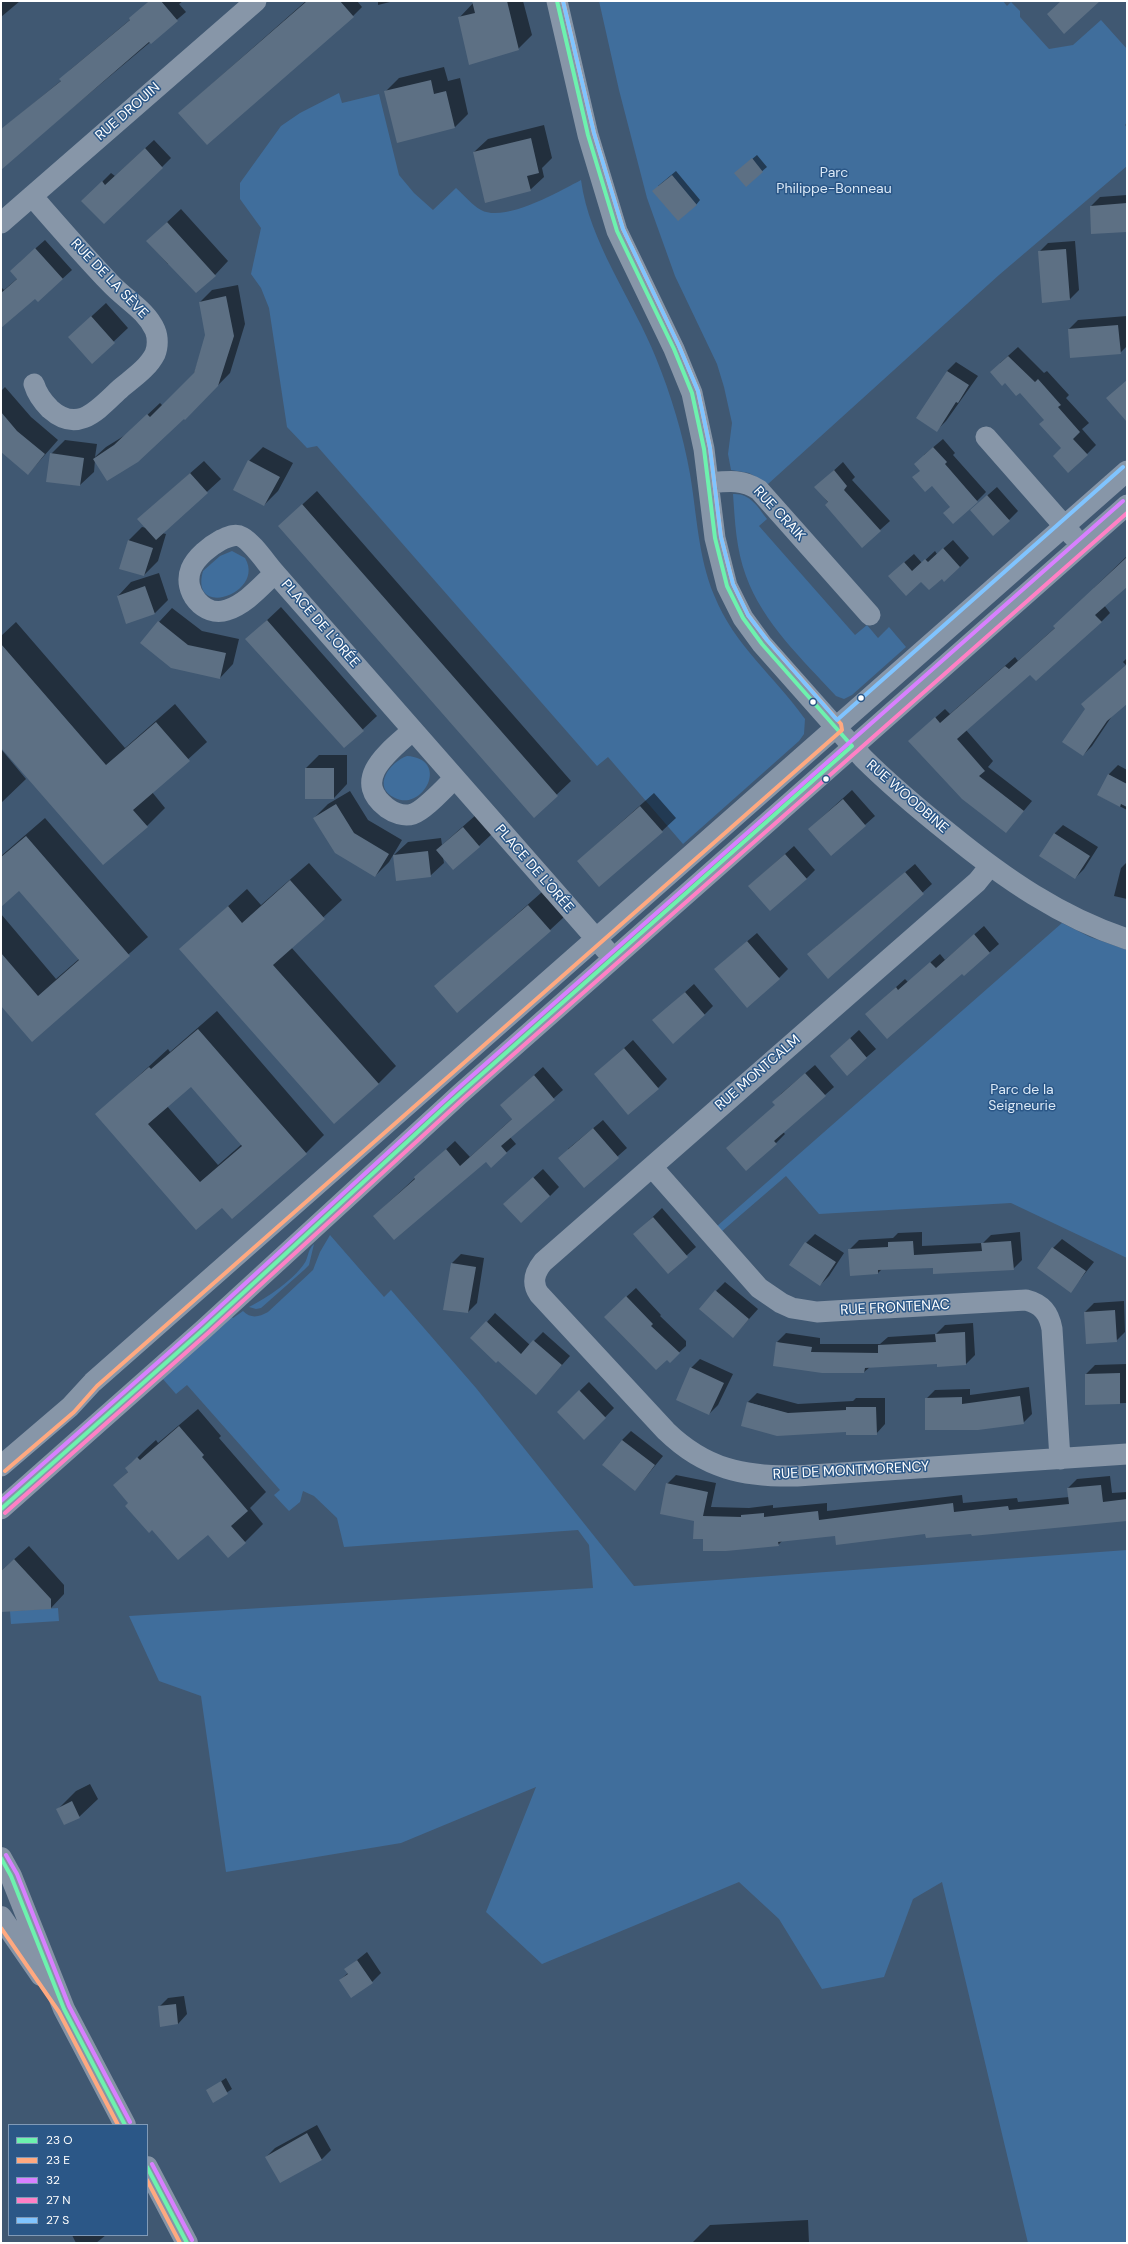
<!DOCTYPE html>
<html>
<head>
<meta charset="utf-8">
<style>
  body { margin:0 }
  #map { position:relative; width:1128px; height:2244px; overflow:hidden; background:#405872; font-family:"DM Sans",sans-serif }
  canvas { display:block }
  .frame { position:absolute; inset:0; border:2px solid #fff; pointer-events:none }
  .legend { position:absolute; left:8px; top:2124px; width:140px; height:112px; box-sizing:border-box; background:#2b5787; border:1px solid #809ab7; margin:0; padding:5px 7px; list-style:none; font-size:12px; color:#fff }
  .legend li { display:flex; align-items:center; gap:8px; height:20px }
  .legend b { width:20px; border:1px solid #809ab7 }
</style>
</head>
<body>
<div id="map">
<canvas width="1128" height="2244"></canvas>
<div class="frame"></div>
<ul class="legend">
<li><b style="height:5px;background:#6df2ae"></b>23 O</li>
<li><b style="height:5px;background:#ffa980"></b>23 E</li>
<li><b style="height:5px;background:#d880ff"></b>32</li>
<li><b style="height:5px;background:#ff80c5"></b>27 N</li>
<li><b style="height:5px;background:#80c4ff"></b>27 S</li>
</ul>
</div>
<script>
const g = document.querySelector('canvas').getContext('2d');
g.lineJoin = 'round';
function paint(path, color) { g.fillStyle = color; g.fill(path, 'evenodd'); }
function stroke(path, color, width, dash) { g.strokeStyle = color; g.lineWidth = width; g.lineCap = dash ? 'butt' : 'round'; g.setLineDash(dash || []); g.stroke(path); }
function label(font, color, halo, rows, align = 'center') {
  g.font = font + ' "DM Sans",sans-serif'; g.lineWidth = 3; g.setLineDash([]); g.textBaseline = 'middle'; g.strokeStyle = halo; g.fillStyle = color; for (const [text, x, y, turn = 0] of rows) {
    g.save(); g.translate(x, y); g.rotate((+turn || 0) * Math.PI / 180); g.textAlign = isNaN(turn) ? turn : align; if (halo) g.strokeText(text, 0, 0); g.fillText(text, 0, 0); g.restore();
  }
}
paint(new Path2D(`
  M599,1H1003L1007,6L1011,2L1020,11V17L1049,49L1073,45L1101,20L1127,49V122L1125,125L1127,128V166L999,275L768,484L749,473L731,470L728,454L732,423L724,387L717,364L675,276L647,198L619,90Z
  M339,93L342,103L379,94L399,175L414,193L433,210L456,188C464,195 472,205 481,210C505,223 560,191 581,180C589,242 633,300 656,358C671,395 683,434 690,474C697,515 698,556 714,595C735,647 774,675 805,719L804,734L799,741L683,844L608,757L597,766L317,446L307,448L287,427L269,308L261,288L251,274L261,228L240,199V183L281,126L300,113Z
  M733,494C750,493 758,507 767,519L759,526L855,635L867,625L878,638L889,627L906,647L852,695L844,699L836,696C803,660 763,623 746,576C736,549 735,522 733,494Z
  M232,551L245,558C266,593 189,620 203,571L220,556Z
  M407,756C451,759 423,812 395,798C371,787 390,762 407,756Z
  M1062,923L1090,937L1127,950V1258L1011,1203L819,1214L786,1176L721,1232L716,1227Z
  M330,1235L384,1297L391,1290L476,1388L634,1586L1127,1550V2243H1028L942,1882L913,1899L884,1977L822,1989L779,1919L739,1882L542,1964L486,1912L536,1787L401,1843L226,1872L201,1696L159,1681L129,1616L593,1588L589,1545L578,1530L344,1547L337,1518L314,1496L303,1491L300,1502L289,1511L274,1495L280,1490L187,1385L176,1394L162,1378L230,1316L233,1318L243,1311C251,1319 259,1317 268,1312L313,1270L320,1252Z
  M314,1244L309,1265L304,1270L261,1308L256,1309L249,1307C267,1298 293,1280 304,1264C309,1257 307,1250 314,1244Z
  M58,1608L59,1621L11,1624L10,1611Z`), '#406e9c');
paint(new Path2D(`
  M1,1H20L1,17Z
  M149,1H183L179,4L186,12L1,168V130L62,80L70,70L131,19Z
  M306,1H357L362,7L353,16L179,113Z
  M378,1H394L378,5Z
  M475,1H523L532,35L518,49L459,18Z
  M444,67L448,81L460,78L468,114L455,127L386,91L399,78Z
  M544,125L552,158L542,168L544,177L530,190L474,152L488,139Z
  M154,140L171,158L162,167L83,201L111,173L115,176Z
  M757,155L767,167L746,185L740,169Z
  M676,171L700,200L696,205L658,186Z
  M1127,195V231L1091,206L1100,197Z
  M181,209L228,261L215,275L170,263L168,264L147,241Z
  M45,240L72,270L38,301L35,298L1,327V287L4,290L18,278L20,262Z
  M1075,241L1079,290L1070,299L1039,252L1048,243Z
  M238,285L245,324L230,373L185,419L184,418L95,460L94,472L80,485L51,454L65,440L97,444L95,457L106,447L127,434L160,403L163,406L194,374L206,335L200,302L212,290Z
  M106,303L128,328L92,362L69,337Z
  M1127,316V346L1120,353L1071,357L1069,329L1078,320Z
  M1018,347L1044,373L1047,371L1069,395L1066,398L1089,423L1082,429L1096,445L1087,454L1062,448L1045,420L1000,363Z
  M956,362L978,376L946,421L937,430L947,371Z
  M5,387L31,417L58,440L28,474L1,451V391Z
  M943,439L955,453L953,455L986,492L977,501L951,507L921,470L924,455Z
  M263,447L293,463L278,491L264,505L249,461Z
  M204,461L221,479L162,533L166,534L158,561L144,575L128,541L142,527L147,528L138,519Z
  M843,462L855,477L852,480L890,521L862,546L816,487Z
  M997,487L1018,511L1009,520L981,501Z
  M317,491L571,781L534,816L279,526Z
  M953,540L969,558L960,567L942,577L922,581L899,567L914,554L922,563L935,551L937,554Z
  M1127,556V585L1104,605L1110,613L1101,622L1030,673L966,730L993,761L988,767L1032,801L1006,832L909,741L945,709L950,714L1015,657L1018,661L1056,627L1095,589L1094,588Z
  M159,573L168,600L154,614L118,596L131,582Z
  M281,607L377,716L344,747L247,639Z
  M172,608L202,631L239,639L233,664L220,678L159,622Z
  M16,622L125,748L175,704L207,742L152,792L165,808L147,826L1,746V636Z
  M1127,658V701L1114,713L1092,746L1083,755L1086,709L1082,704L1126,665L1123,662Z
  M1,749L26,779L1,803Z
  M319,755H347V784L334,798L306,768Z
  M1118,765L1127,770V810L1098,795L1109,774Z
  M852,790L875,816L831,855L809,829Z
  M350,791L368,820L402,840L389,862L375,876L314,818L328,804Z
  M654,793L676,818L662,831L578,861Z
  M477,814L493,833L479,846L443,857L444,863L430,876L394,855L408,842L441,838L442,845Z
  M45,818L148,937L32,1040L1,1005V914L56,979L79,959L19,890L1,905V856Z
  M1063,825L1098,847L1084,869L1075,878L1054,834Z
  M794,846L815,870L806,879L749,886Z
  M1127,862V899L1114,896L1121,868Z
  M309,863L342,900L291,947L396,1066L378,1084L181,949L247,889L261,905Z
  M915,864L932,884L828,978L817,946Z
  M542,892L564,917L550,930L435,987Z
  M984,926L999,944L964,975L962,973L866,1014L905,979L908,982L940,954L945,960Z
  M757,933L788,969L779,978L724,961Z
  M694,984L713,1006L704,1015L654,1020Z
  M217,1011L324,1135L306,1153L222,1207L97,1114L168,1049L170,1052ZM191,1085L242,1144L218,1165L167,1106Z
  M859,1030L876,1049L847,1074L831,1056Z
  M633,1040L667,1079L658,1088L595,1074Z
  M815,1065L834,1087L783,1132L785,1134L776,1143L727,1148L776,1105L773,1102L782,1093Z
  M543,1067L563,1090L510,1137L516,1144L491,1166L486,1160L374,1216L455,1141L470,1157L513,1118L501,1105Z
  M603,1120L627,1148L584,1186L568,1149Z
  M543,1169L559,1187L550,1196L514,1195Z
  M662,1208L696,1247L668,1272L635,1234Z
  M922,1232V1246L983,1243L991,1235L1020,1232L1022,1260L1013,1269L934,1267L882,1269L878,1273L850,1249L859,1240L893,1238L898,1233Z
  M815,1234L844,1253L829,1276L820,1285L806,1243Z
  M1062,1239L1094,1262L1070,1292L1053,1248Z
  M461,1254L484,1258L477,1303L468,1312L452,1263Z
  M725,1282L758,1309L733,1337L716,1291Z
  M636,1288L661,1315L660,1316L686,1341V1346L672,1359L614,1308Z
  M1124,1301L1125,1332L1116,1341L1085,1312L1094,1303Z
  M495,1313L530,1345L543,1332L570,1356L545,1384L487,1322Z
  M973,1323L975,1355L966,1364L938,1366V1363L870,1367L864,1372L777,1342L786,1333L820,1338V1344H880L888,1337L936,1334L945,1325Z
  M700,1359L733,1374L718,1405L709,1414L691,1368Z
  M1127,1364V1403L1086,1404V1374L1095,1365Z
  M589,1382L614,1408L584,1439L558,1412Z
  M1029,1387L1032,1414L1023,1423L926,1399L935,1390L970,1389V1395Z
  M757,1393L798,1404L853,1401L856,1398H885V1424L876,1434L847,1431L748,1402Z
  M198,1409L221,1436L219,1438L266,1492L250,1508L263,1524L245,1542L208,1534L129,1503L114,1485L129,1471L127,1468L145,1450L156,1440L158,1443Z
  M631,1431L663,1456L635,1490L622,1440Z
  M676,1475L716,1483L711,1507L749,1508L773,1505V1508L827,1503V1511L962,1495L963,1503L1017,1498L1018,1502L1069,1497L1068,1488L1077,1479L1110,1476L1112,1493L1127,1492V1520L972,1532L836,1535L783,1540L778,1545L704,1538L695,1520L667,1484Z
  M29,1546L64,1585V1594L51,1608L1,1611V1571Z
  M90,1784L98,1799L79,1817L58,1809L76,1791Z
  M367,1952L381,1973L372,1982L340,1980L348,1973L346,1969Z
  M184,1996L187,2014L178,2024L159,2007L168,1998Z
  M226,2078L232,2089L214,2101L207,2091Z
  M317,2125L331,2150L322,2159L280,2182L266,2157L275,2148Z
  M808,2220L809,2243H692L710,2225Z
  M72,2235H106L96,2243H76Z`), '#0007');
paint(new Path2D(`
  M149,1H161L178,21L151,44L149,42L1,170V129L61,81L59,79L130,20L129,18Z
  M307,1H340L354,17L207,145L178,113Z
  M472,1H507L519,50L469,65L458,17L475,13Z
  M1061,1H1100L1064,34L1047,14Z
  M431,80L434,94L446,91L455,128L397,143L384,91Z
  M531,138L539,173L527,176L531,191L485,203L473,152Z
  M145,148L163,168L104,224L81,201L102,181L105,185Z
  M752,158L763,172L746,187L734,173Z
  M672,175L697,205L678,221L652,191Z
  M1127,203V232L1091,234L1090,206Z
  M167,222L216,276L196,293L146,241Z
  M35,248L63,279L38,302L35,299L1,328V293L17,279L10,271Z
  M1066,249L1070,300L1042,303L1038,251Z
  M226,296L234,336L218,386L185,420L184,419L138,462L107,481L93,459L114,445L147,414L150,417L194,373L205,335L199,302Z
  M91,316L115,343L92,364L68,337Z
  M1118,325L1121,354L1070,358L1068,329Z
  M1008,356L1035,382L1038,379L1061,405L1058,407L1080,432L1073,439L1088,455L1068,473L1053,456L1061,448L1039,424L1044,420L1020,393L1016,396L1005,383L1002,386L990,372Z
  M947,371L969,385L958,403L956,402L937,432L916,418Z
  M1127,380V422L1106,398Z
  M1,412L17,431L45,454L28,475L1,452Z
  M933,447L947,462L945,464L978,502L953,524L943,513L950,507L932,486L925,492L912,477L920,471L914,464Z
  M50,453L84,458L80,486L46,482Z
  M248,460L280,477L264,506L233,490Z
  M834,470L847,486L844,490L881,531L862,548L825,505L828,502L814,487Z
  M190,473L208,493L156,540L137,519Z
  M987,495L1010,521L993,536L970,510Z
  M302,504L558,796L534,818L278,526Z
  M128,540L153,548L144,576L119,569Z
  M943,548L960,567L944,582L942,579L929,590L921,582L906,596L888,576L904,562L912,571L925,559L928,562Z
  M1127,557V587L1095,615L1102,622L1036,681L1030,675L957,739L985,771L979,776L1024,811L1006,833L962,799L908,741L935,717L940,723L1005,666L1009,669L1055,628L1053,626Z
  M145,586L155,614L126,624L117,596Z
  M267,620L364,731L344,748L245,639Z
  M158,621L188,645L226,653L220,679L171,668L140,643Z
  M1,644L106,765L156,722L190,761L133,810L148,827L103,865L1,748Z
  M1127,664V704L1107,721L1083,756L1062,742L1085,709L1081,704Z
  M305,768H334V799H305Z
  M1108,774L1127,784V807L1121,804L1120,807L1097,795Z
  M843,799L866,826L831,856L808,829Z
  M336,804L354,833L389,854L375,877L335,853L313,818Z
  M640,806L663,832L599,887L577,861Z
  M463,827L480,847L453,870L436,850Z
  M1054,833L1090,856L1075,879L1039,856Z
  M26,836L130,956L32,1042L1,1006V953L38,996L79,960L19,891L1,907V857Z
  M428,851L431,877L396,881L393,855Z
  M785,854L807,879L770,911L748,886Z
  M905,872L924,894L828,979L807,954Z
  M290,880L325,919L273,965L379,1084L334,1124L179,949L228,906L242,923Z
  M528,905L551,931L457,1013L434,986Z
  M974,934L990,953L964,976L962,974L887,1039L865,1014L896,987L898,990L930,962L936,968Z
  M747,941L780,979L747,1008L714,969Z
  M685,992L705,1015L673,1044L652,1020Z
  M198,1029L307,1154L232,1219L222,1208L196,1230L95,1114L149,1067L151,1069ZM191,1087L242,1146L200,1182L148,1124Z
  M850,1038L867,1058L847,1076L830,1056Z
  M624,1048L659,1089L628,1115L594,1074Z
  M805,1073L826,1096L774,1141L777,1144L746,1171L726,1148L775,1105L772,1102Z
  M534,1075L555,1100L501,1146L507,1153L491,1168L486,1162L394,1240L373,1216L415,1179L414,1177L446,1149L460,1166L512,1119L500,1105Z
  M593,1128L619,1158L584,1188L558,1158Z
  M533,1177L550,1196L521,1223L503,1204Z
  M653,1217L688,1257L668,1274L633,1234Z
  M913,1241L914,1255L982,1251L981,1243L1011,1241L1014,1270L933,1274V1268L878,1270V1274L850,1276L848,1249L888,1247V1242Z
  M805,1242L836,1262L820,1286L789,1265Z
  M1052,1247L1086,1271L1071,1293L1037,1268Z
  M451,1263L476,1267L468,1313L443,1310Z
  M715,1290L749,1319L733,1338L699,1309Z
  M626,1296L653,1324L651,1326L680,1353L670,1363L667,1360L656,1370L604,1317Z
  M1115,1310L1117,1342L1086,1344L1084,1312Z
  M486,1321L521,1354L533,1340L562,1365L536,1395L498,1361L496,1363L470,1338Z
  M965,1332L966,1365L937,1367V1364L865,1368L864,1373H822L773,1366L776,1342L812,1347L811,1352L878,1353V1345L936,1342L935,1334Z
  M690,1367L724,1383L709,1415L676,1400Z
  M1120,1373V1404L1085,1405V1374Z
  M579,1390L606,1418L584,1440L557,1412Z
  M1020,1396L1024,1424L978,1430H925V1398L962,1397V1404Z
  M747,1402L788,1413L846,1410V1407H876L877,1435H846V1432L777,1436L741,1426Z
  M179,1426L204,1455L202,1457L248,1511L231,1526L246,1543L228,1558L208,1535L178,1560L152,1530L149,1533L125,1506L128,1503L113,1485L128,1472L125,1468L131,1463L137,1457L140,1460Z
  M622,1440L655,1465L635,1491L602,1465Z
  M666,1483L708,1492L703,1516L741,1517V1515L764,1513V1517L818,1511L819,1520L953,1503L954,1512L1008,1506L1009,1510L1069,1504L1067,1488L1101,1485L1103,1502L1127,1499V1521L972,1536L971,1534L926,1538L925,1534L836,1545L835,1536L778,1542L779,1546L726,1551H703V1539H693L694,1521L660,1514Z
  M14,1559L51,1599V1609L1,1612V1571Z
  M72,1801L80,1818L64,1825L56,1809Z
  M357,1960L373,1983L351,1998L339,1980L348,1974L344,1969Z
  M176,2004L178,2024L160,2027L158,2006Z
  M221,2081L228,2094L213,2103L206,2090Z
  M307,2133L322,2160L280,2183L265,2157Z`), '#5d7084');
stroke(new Path2D(`
  M557,1L588,135L617,231L674,349L692,393L704,449L715,538L727,586L743,618L762,644L863,758C890,785 920,810 950,834C1004,878 1060,917 1127,939
  M32,196C58,226 84,256 111,284C126,300 146,310 155,330C158,337 158,347 155,354C148,368 133,378 121,388C99,408 79,435 50,409C43,402 37,394 34,384
  M1,223L256,1
  M986,437L1073,536
  M709,483C728,481 743,479 759,490L870,615
  M275,573C261,586 246,604 227,610C204,618 182,591 191,569C196,557 210,546 221,540C228,537 235,533 242,537C253,543 266,563 275,573L606,950
  M413,730C391,750 349,779 387,808C394,813 404,817 413,814C426,809 444,788 455,778
  M990,866L977,882L543,1262C535,1272 531,1282 539,1294L666,1431C705,1469 744,1477 797,1476L1127,1454
  M652,1167L759,1288L781,1303L792,1308L817,1312L833,1311L1026,1300C1042,1304 1049,1313 1052,1329L1060,1459
  M1,1466L70,1407L93,1382L1127,471
  M1,1509L204,1329L460,1094L1127,505`), '#8796a8', 21);
stroke(new Path2D(`
  M1,1858L11,1876L64,2009L125,2125
  M1,1917L41,1975
  M147,2167L187,2243`), '#8694a6', 22);
stroke(new Path2D(`
  M1,1509L204,1329L446,1106L852,746L762,644L743,618L727,586L715,538L704,449L692,393L674,349L617,231L588,135L557,1
  M1,1858L11,1876L64,2009L125,2125
  M147,2167L187,2243`), '#6df2ae', 4);
stroke(new Path2D(`
  M5,1471L74,1412L97,1386L842,730L841,724L767,640L748,615L733,584L721,537L710,448L698,391L679,346L623,229L594,133L563,1
  M1,1928L59,2012L118,2125
  M147,2180L180,2243`), '#ffa980', 4);
stroke(new Path2D(`
  M1,1501L200,1325L456,1090L1123,501
  M6,1855L17,1874L69,2006L130,2122
  M152,2164L192,2240`), '#d880ff', 4);
stroke(new Path2D(`
  M5,1513L208,1333L464,1098L1127,513`), '#ff80c5', 4);
stroke(new Path2D(`
  M563,1L594,133L623,229L679,346L698,391L710,448L721,537L733,584L748,615L767,640L837,720L1123,467`), '#80c4ff', 4);
for (const [x, y, r, color] of [
  [861,698,3.5,"#fff"],
  [813,702,3.5,"#fff"],
  [826,779,3.5,"#fff"]
]) { const dot = new Path2D(); dot.arc(x, y, r, 0, 2 * Math.PI); g.fillStyle = color; g.fill(dot); stroke(dot, '#2b5787', 1.5); }
label('14px', '#fff', '#2b5787', [
  ["RUE DROUIN",128,112,-41],
  ["RUE DE LA SÈVE",109,279,46],
  ["RUE CRAIK",779,514,47],
  ["PLACE DE L'ORÉE",320,624,49],
  ["RUE WOODBINE",907,797,41],
  ["PLACE DE L'ORÉE",534,869,49],
  ["RUE MONTCALM",758,1073,-41],
  ["RUE FRONTENAC",895,1308,-3],
  ["RUE DE MONTMORENCY",851,1471,-3]
]);
label('14px', '#dae8f6', '#2b5787', [
  ["Parc",834,173],
  ["Philippe-Bonneau",834,189],
  ["Parc de la",1022,1090],
  ["Seigneurie",1022,1106]
]);
</script>
</body>
</html>
